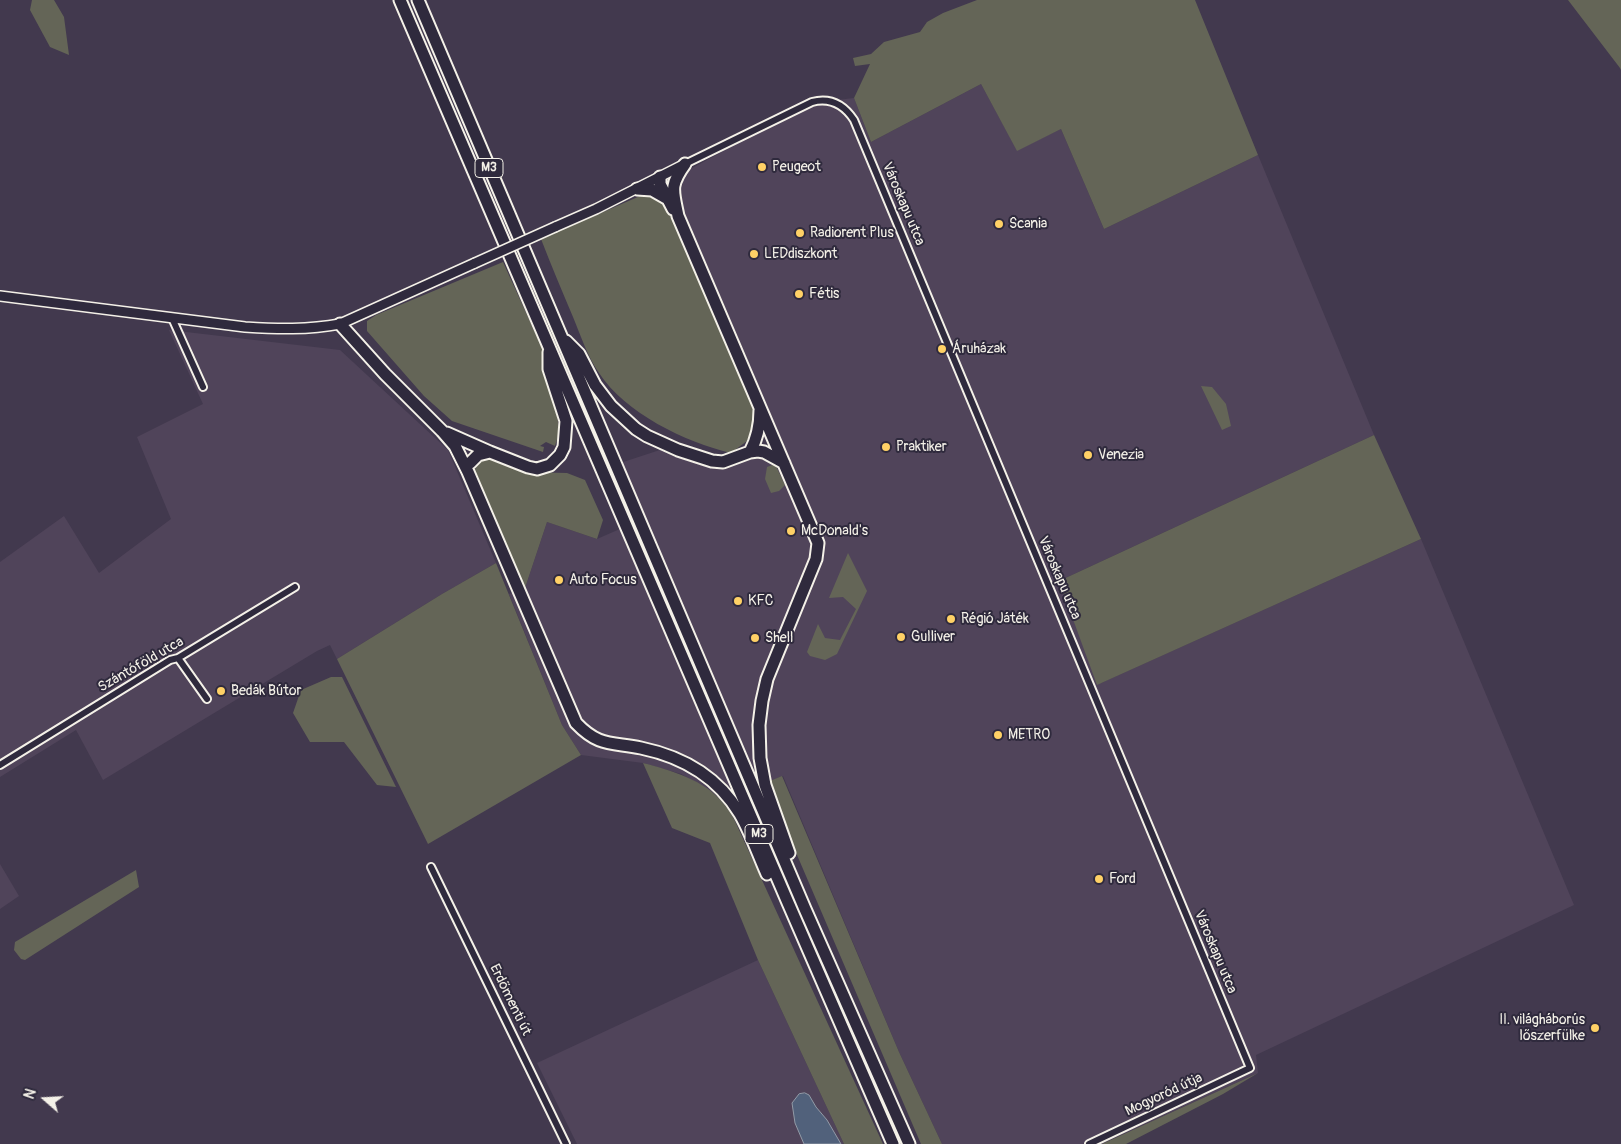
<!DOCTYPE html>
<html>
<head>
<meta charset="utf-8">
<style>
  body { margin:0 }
  #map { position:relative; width:1621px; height:1144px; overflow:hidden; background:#42394e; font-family:Pangolin,sans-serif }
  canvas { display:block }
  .north { position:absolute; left:20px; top:1074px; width:50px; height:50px; -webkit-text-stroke:4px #2f2a3d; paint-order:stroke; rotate:289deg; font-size:14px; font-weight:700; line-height:20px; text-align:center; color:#f4f1e8 }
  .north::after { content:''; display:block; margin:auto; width:18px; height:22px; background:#f4f1e8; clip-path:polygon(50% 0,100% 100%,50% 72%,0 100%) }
</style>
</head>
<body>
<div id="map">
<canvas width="1621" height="1144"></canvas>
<div class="north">N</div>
</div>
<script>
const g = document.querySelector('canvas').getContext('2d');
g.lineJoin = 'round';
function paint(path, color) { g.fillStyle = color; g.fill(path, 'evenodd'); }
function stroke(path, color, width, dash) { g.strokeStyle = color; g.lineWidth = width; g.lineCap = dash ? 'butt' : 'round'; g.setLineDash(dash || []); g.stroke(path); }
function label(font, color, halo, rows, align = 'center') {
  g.font = font + ' Pangolin,sans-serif'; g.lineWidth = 4; g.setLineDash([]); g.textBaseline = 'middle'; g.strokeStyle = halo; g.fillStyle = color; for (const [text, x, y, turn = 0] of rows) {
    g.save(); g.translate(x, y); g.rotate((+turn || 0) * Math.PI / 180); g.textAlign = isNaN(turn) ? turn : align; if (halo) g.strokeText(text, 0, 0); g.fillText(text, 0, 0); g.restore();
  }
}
paint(new Path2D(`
  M981,84L1017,150L1061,129L1104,229L1258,155L1374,435L1059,581L1101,683L1421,539L1574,905L1256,1055L1258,1073L1102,1144H942L899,1052L783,776L723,801L706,788L681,774L643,763L581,755L562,725L509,594L525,588L547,522L597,539L629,525L608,467L666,448L734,461L782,440L679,200L685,172L812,103L854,98L871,142Z
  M169,330L340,350L448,450L496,563L442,594L337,659L330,645L317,651L103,780L76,730L0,777V562L64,516L99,573L171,519L137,437L203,404Z
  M0,864L19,896L0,909Z
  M758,960L844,1144H577L537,1063Z`), '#50445a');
paint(new Path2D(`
  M32,0H54L64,17L69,55L50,47L30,10Z
  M977,0H1195L1258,155L1104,229L1061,129L1017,151L981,84L871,142L854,98L870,64L855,66L853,58L871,54L884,42L920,32L927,22L943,13Z
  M1568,0H1621V70L1620,68Z
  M648,194L660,199L668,208L686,243L755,406L756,422L747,441L731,453C685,442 625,413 599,373C587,356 581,336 573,317C562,291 551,265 541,239L640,196Z
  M503,262L544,352L557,411L559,433L555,446L546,442L540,446L544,447L543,452L452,421L424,396L367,331V321L376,315Z
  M1201,386L1212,387L1226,404L1231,426L1222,430Z
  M1374,435L1421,539L1097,685L1059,581Z
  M489,455L528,472L567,473L585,480L603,520L597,539L547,522L525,588L475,470L478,460Z
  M775,464L785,485L779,491L771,493L765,479L767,467Z
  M848,553L867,591L837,654L825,660L810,656L807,652L818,624L825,638L840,640L856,609L843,597L829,598Z
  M496,563L562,725L581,755L428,844L337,659L442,594Z
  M331,677H342L396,787L377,785L344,742H310L293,713L301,690Z
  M643,763C670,770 705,780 723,803C728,808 731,814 734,819L883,1144H844L758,960L710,843L672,828Z
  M782,776L899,1052L942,1144H921L788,834L770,781Z
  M136,870L139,887L25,960L21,959L14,950L15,942Z
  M1258,1073L1223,1094L1126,1144H1102Z`), '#646557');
const water = new Path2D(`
  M805,1093L809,1095L816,1107L827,1120L841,1144H804L795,1123L792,1103L799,1094Z`);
paint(water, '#51617b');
stroke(water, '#929ba7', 1);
const street = new Path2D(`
  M685,164L812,102C831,97 844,105 854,120L1250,1068L1089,1144
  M172,318L203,387
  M178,658L207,699
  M0,765L170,660L178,658L295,587
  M431,867L566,1144`);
const secondary = new Path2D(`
  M555,227L596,209L685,164
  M0,296L245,327C277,329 308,330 340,324L475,263`);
const highway = new Path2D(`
  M400,0L789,905L893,1144
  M418,0L805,909L909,1144
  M685,164C669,186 673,191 678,216L818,543L816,559L767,679L762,701L759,725L760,758L765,785L789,853
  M660,177V184L673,209
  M637,189L652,190L666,198
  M340,324L385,374L442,431L455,446L468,472L576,723C599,747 611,742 641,748C684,757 718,777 740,814C751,833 758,854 767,874
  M566,341L579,354L595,385L611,406L636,429L647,436L678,450L712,461L723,462L750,452L758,451L764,452L784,463
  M447,433L490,452L528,467L537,469L550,465L560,455L564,447L566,421L549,369V352
  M750,452C757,439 760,424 760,410
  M470,463L478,455L490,452`);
stroke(street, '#f4f1e8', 10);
stroke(secondary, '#f4f1e8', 12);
stroke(highway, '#f4f1e8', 15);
stroke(street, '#2f2a3d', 6);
stroke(secondary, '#2f2a3d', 9);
stroke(highway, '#2f2a3d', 11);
const secondaryBridge = new Path2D(`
  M475,263L555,227`);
stroke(secondaryBridge, '#f4f1e8', 12, []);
stroke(secondaryBridge, '#2f2a3d', 9);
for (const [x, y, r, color] of [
  [762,167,5,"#ffd166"],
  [999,224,5,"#ffd166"],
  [800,233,5,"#ffd166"],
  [754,254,5,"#ffd166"],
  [799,294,5,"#ffd166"],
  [942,349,5,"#ffd166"],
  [886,447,5,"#ffd166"],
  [1088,455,5,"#ffd166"],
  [791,531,5,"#ffd166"],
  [559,580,5,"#ffd166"],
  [738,601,5,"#ffd166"],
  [951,619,5,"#ffd166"],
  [901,637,5,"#ffd166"],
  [755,638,5,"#ffd166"],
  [221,691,5,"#ffd166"],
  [998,735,5,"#ffd166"],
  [1099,879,5,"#ffd166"],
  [1595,1028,5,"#ffd166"]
]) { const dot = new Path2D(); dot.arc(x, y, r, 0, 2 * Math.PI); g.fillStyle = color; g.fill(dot); stroke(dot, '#2f2a3d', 2); }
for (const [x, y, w] of [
  [489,168,28],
  [759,834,28]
]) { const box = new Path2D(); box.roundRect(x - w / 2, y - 9.5, w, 19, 4); g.fillStyle = '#2f2a3d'; g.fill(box); stroke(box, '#f4f1e8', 1); }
label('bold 12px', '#f4f1e8', null, [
  ["M3",489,168],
  ["M3",759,834]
]);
label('14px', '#f4f1e8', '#2f2a3d', [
  ["Peugeot",772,167],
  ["Scania",1009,224],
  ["Radiorent Plus",810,233],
  ["LEDdiszkont",764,254],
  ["Fétis",809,294],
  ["Áruházak",952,349],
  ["Praktiker",896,447],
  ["Venezia",1098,455],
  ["McDonald's",801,531],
  ["Auto Focus",569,580],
  ["KFC",748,601],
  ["Régió Játék",961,619],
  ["Gulliver",911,637],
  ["Shell",765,638],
  ["Bedák Bútor",231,691],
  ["METRO",1008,735],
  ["Ford",1109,879],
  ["II. világháborús",1585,1020,"right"],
  ["lőszerfülke",1585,1036,"right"]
], 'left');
label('14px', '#f4f1e8', '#2f2a3d', [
  ["Városkapu utca",903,204,67],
  ["Városkapu utca",1059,578,67],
  ["Szántóföld utca",141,665,-30],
  ["Városkapu utca",1215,952,67],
  ["Erdőmenti út",510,1000,64],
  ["Mogyoród útja",1164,1095,-25]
]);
</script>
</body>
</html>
